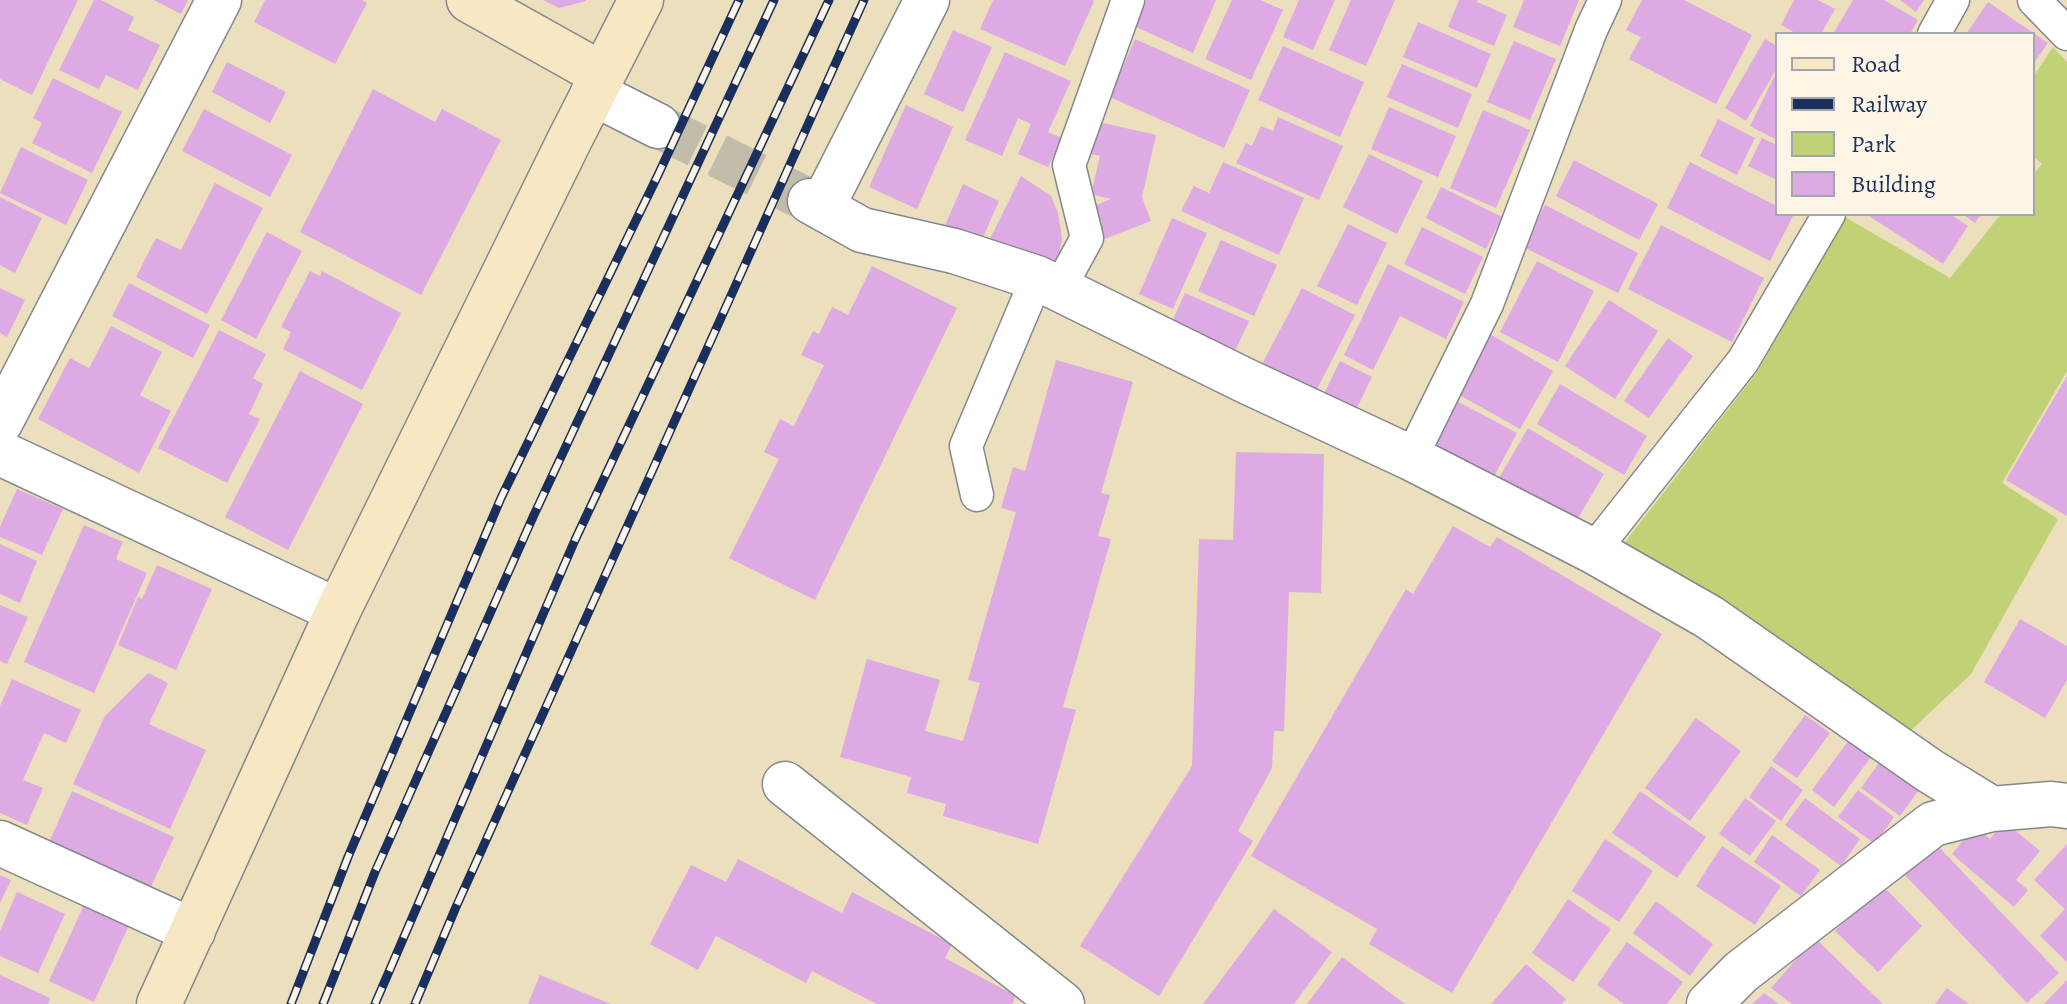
<!DOCTYPE html>
<html>
<head>
<meta charset="utf-8">
<style>
  body { margin:0 }
  #map { position:relative; width:2067px; height:1004px; overflow:hidden; background:#ecdfbd; font-family:Alegreya,serif }
  canvas { display:block }
  .legend { position:absolute; left:1775px; top:32px; width:260px; height:184px; box-sizing:border-box; background:#fcf5e5; border:2px solid #a2a6af; margin:0; padding:10px 14px; list-style:none; font-size:24px; color:#1b2f5e }
  .legend li { display:flex; align-items:center; gap:16px; height:40px }
  .legend b { width:40px; border:2px solid #a2a6af }
</style>
</head>
<body>
<div id="map">
<canvas width="2067" height="1004"></canvas>
<ul class="legend">
<li><b style="height:10px;background:#f7e8c3"></b>Road</li>
<li><b style="height:10px;background:#1b2f5e"></b>Railway</li>
<li><b style="height:22px;background:#c0d275"></b>Park</li>
<li><b style="height:22px;background:#ddaae3"></b>Building</li>
</ul>
</div>
<script>
const g = document.querySelector('canvas').getContext('2d');
g.lineJoin = 'round';
function paint(path, color) { g.fillStyle = color; g.fill(path, 'evenodd'); }
function stroke(path, color, width, dash) { g.strokeStyle = color; g.lineWidth = width; g.lineCap = dash ? 'butt' : 'round'; g.setLineDash(dash || []); g.stroke(path); }
paint(new Path2D(`
  M2053,47L2067,62V371L2002,483L2058,519L1971,674L1907,734L1622,546L1758,371L1845,217L1950,278L2001,214H2033V175L2042,164L2033,156V77Z`), '#c0d275');
paint(new Path2D(`
  M0,0H78L32,95L0,79Z
  M94,0H101L134,17L128,30L160,45L138,90L106,75L99,89L59,70Z
  M154,0H188L181,14Z
  M265,0H362L367,3L335,64L254,22Z
  M543,0H586V1L559,8Z
  M993,0H1092L1094,1L1065,66L980,29Z
  M1146,0H1216L1193,53L1134,26Z
  M1232,0H1260L1283,10L1251,80L1205,59Z
  M1299,0H1335L1313,50L1283,37Z
  M1351,0H1395L1366,66L1329,50Z
  M1459,0H1478L1477,2L1507,15L1494,46L1448,27Z
  M1524,0H1579L1560,46L1513,27Z
  M1642,0H1684L1752,35L1716,104L1629,59L1641,37L1626,30Z
  M1794,0H1818L1835,9L1821,34H1797L1781,25Z
  M1853,0H1884L1918,20L1910,34H1833Z
  M1900,0H1924L1916,12Z
  M1988,2L2048,43L2033,64V34H1966Z
  M1418,22L1491,54L1477,88L1403,57Z
  M953,30L992,47L963,112L924,94Z
  M1135,39L1250,90L1224,148L1110,97Z
  M1765,39L1777,46V68L1746,121L1725,108Z
  M1514,41L1556,59L1530,120L1487,102Z
  M1283,46L1364,82L1340,137L1258,100Z
  M1005,52L1071,81L1048,132L1062,138L1048,167L1018,154L1031,124L1018,118L1002,156L965,140Z
  M227,62L286,92L270,123L212,92Z
  M1402,64L1472,94L1458,128L1387,97Z
  M1777,71V140L1750,126Z
  M53,78L122,112L92,173L32,143L42,123L33,118Z
  M373,89L435,122L442,109L501,140L421,295L300,232Z
  M906,105L953,127L917,209L869,187Z
  M1389,107L1456,136L1438,177L1371,149Z
  M204,109L292,155L270,197L182,151Z
  M1483,110L1530,130L1496,208L1450,188Z
  M1278,117L1343,146L1319,200L1236,163L1246,143L1252,146L1261,126L1273,131Z
  M1718,119L1755,138L1737,175L1700,156Z
  M1095,121L1156,135L1142,197L1151,221L1102,240L1089,208L1111,199L1091,194L1100,156L1087,153Z
  M1762,138L1777,145V180L1748,166Z
  M21,147L88,180L66,225L0,193Z
  M1369,154L1423,181L1397,234L1343,207Z
  M1574,160L1658,204L1639,240L1556,196Z
  M1223,162L1304,198L1279,255L1181,211L1194,186L1209,193Z
  M1690,162L1777,206V214H1794L1770,261L1667,208Z
  M1021,176L1051,196L1058,213L1062,238L1058,261L1041,255L1034,266L987,245Z
  M215,183L263,208L207,314L136,277L156,238L181,250Z
  M963,184L999,201L980,244L944,228Z
  M1441,187L1502,217L1486,249L1426,218Z
  M0,197L42,218L15,273L0,265Z
  M1545,205L1638,253L1618,293L1523,247Z
  M1866,214H1950L1968,226L1943,264Z
  M1962,214H1981L1975,223Z
  M1172,218L1207,233L1173,309L1139,294Z
  M1348,224L1387,243L1357,305L1317,286Z
  M1661,225L1764,278L1732,342L1628,289Z
  M1422,227L1483,257L1465,294L1404,264Z
  M267,232L302,251L256,339L221,320Z
  M1221,240L1277,265L1254,316L1198,291Z
  M1537,261L1594,291L1558,362L1500,332Z
  M1388,264L1464,302L1446,339L1400,316L1373,370L1344,355Z
  M872,266L957,308L815,600L729,558L779,459L764,452L780,419L794,426L824,365L801,355L813,331L819,334L832,307L848,315Z
  M310,271L320,276L322,271L401,313L362,390L283,349L291,332L281,327Z
  M129,283L210,325L193,358L112,316Z
  M0,288L25,300L7,337L0,333Z
  M1302,288L1355,315L1314,395L1260,368Z
  M1185,293L1249,321L1230,362L1167,333Z
  M1609,300L1658,331L1615,399L1565,366Z
  M111,326L162,352L140,395L171,411L139,473L38,419L70,358L89,368Z
  M219,330L266,354L253,378L263,384L249,414L260,419L227,483L158,448Z
  M1483,330L1553,371L1520,429L1449,389Z
  M1668,338L1693,356L1649,418L1624,401Z
  M1056,360L1133,382L1101,493L1110,495L1098,536L1111,539L1063,707L1076,710L1038,844L943,816L946,804L907,793L911,777L840,757L867,659L940,680L925,731L963,741L980,683L968,680L1016,512L1001,508L1013,467L1025,471Z
  M1340,361L1372,377L1353,416L1321,400Z
  M300,371L363,404L288,550L225,517Z
  M2067,376V516L2006,480Z
  M1560,384L1647,436L1624,475L1537,424Z
  M1455,400L1517,433L1490,484L1428,451Z
  M1528,428L1604,474L1575,523L1499,478Z
  M1236,452L1324,454L1321,593L1289,592L1284,731H1274L1272,768L1238,831L1253,841L1159,996L1080,946L1192,766L1199,539L1233,540Z
  M17,489L63,509L42,555L0,537V527Z
  M84,525L123,542L116,559L147,573L94,693L24,662Z
  M1453,526L1490,547L1497,537L1662,634L1452,993L1369,944L1377,929L1251,856L1406,589L1413,594Z
  M0,544L37,561L20,603L0,594Z
  M157,565L212,589L176,670L118,645L138,597L142,599Z
  M0,605L28,617L7,664L0,661Z
  M2020,619L2067,646V680L2045,718L1984,682Z
  M148,673L168,683L149,724L206,750L170,829L73,784L105,716Z
  M12,679L81,710L66,743L44,733L23,780L43,788L27,825L0,813V706Z
  M1805,715L1830,733L1797,778L1772,761Z
  M1696,718L1741,751L1690,821L1645,788Z
  M1849,740L1871,757L1834,807L1812,790Z
  M1879,763L1918,791L1900,816L1861,788Z
  M1771,766L1803,790L1781,821L1749,797Z
  M1858,790L1894,817L1875,844L1838,817Z
  M72,791L174,837L150,889L49,842Z
  M1640,791L1706,837L1677,878L1612,833Z
  M1745,798L1776,821L1750,856L1719,834Z
  M1805,798L1860,839L1841,866L1785,825Z
  M2004,821L2040,851L2016,880L2028,890L2014,907L1952,854L1975,826L1990,839Z
  M1772,835L1820,870L1801,896L1754,862Z
  M1605,839L1653,871L1619,922L1572,891Z
  M2067,844V962L2040,936L2065,909L2034,880Z
  M1937,845L2059,973L2027,1003L1905,875Z
  M1722,846L1781,886L1755,925L1696,886Z
  M738,859L842,913L852,892L952,944L945,958L1016,996L1012,1004H877L812,971L806,983L716,936L698,970L650,944L691,865L726,882Z
  M0,875L11,880L0,903Z
  M1881,884L1922,926L1878,972L1835,931Z
  M17,892L65,914L38,973L0,956V931Z
  M1568,899L1611,929L1573,982L1532,953Z
  M1656,901L1713,944L1690,976L1633,933Z
  M85,903L130,923L94,1002L49,981Z
  M1274,909L1332,952L1294,1004H1203Z
  M1815,938L1883,1004H1792L1771,988Z
  M1627,942L1683,982L1667,1004H1624L1597,985Z
  M1342,957L1405,1004H1307Z
  M1526,964L1566,999L1562,1004H1491Z
  M0,975L50,998L48,1004H0Z
  M540,975L611,1004H528Z
  M2067,980V1004H2044Z
  M1947,988L1969,1004H1935Z
  M1764,993L1779,1004H1752Z`), '#ddaae3');
stroke(new Path2D(`
  M658,126L810,201`), '#c2bcaa', 44, [44, 22]);
const lane = new Path2D(`
  M2034,0L2067,34
  M1934,34L1953,0
  M1059,289L1087,238L1069,165L1128,0
  M1411,458L1487,304L1591,30L1605,0
  M977,495L966,446L1037,278
  M1593,551L1743,361L1829,214`);
const street = new Path2D(`
  M593,93L658,126
  M810,201L862,230L954,251L1037,278L1246,381L1411,458L1593,551L1709,617L1930,771L1992,809
  M822,207L927,0
  M0,423L219,0
  M0,453L338,611
  M785,784L1062,1004
  M0,843L193,931
  M1709,1004L1741,972L1933,824L1992,809L2051,804L2067,806`);
const secondary = new Path2D(`
  M469,0L603,75
  M159,1004L338,611L570,139L641,0`);
stroke(lane, '#84878e', 35);
stroke(street, '#84878e', 47);
stroke(secondary, '#84878e', 47);
stroke(lane, '#fff', 32);
stroke(street, '#fff', 44);
stroke(secondary, '#f7e8c3', 44);
const rail = new Path2D(`
  M291,1004L348,857L501,498L658,175L739,0
  M323,1004L375,872L533,517L774,0
  M375,1004L575,540L829,0
  M415,1004L456,907L864,0`);
stroke(rail, '#1b2f5e', 9);
stroke(rail, '#fcf5e5', 6, [18]);
</script>
</body>
</html>
